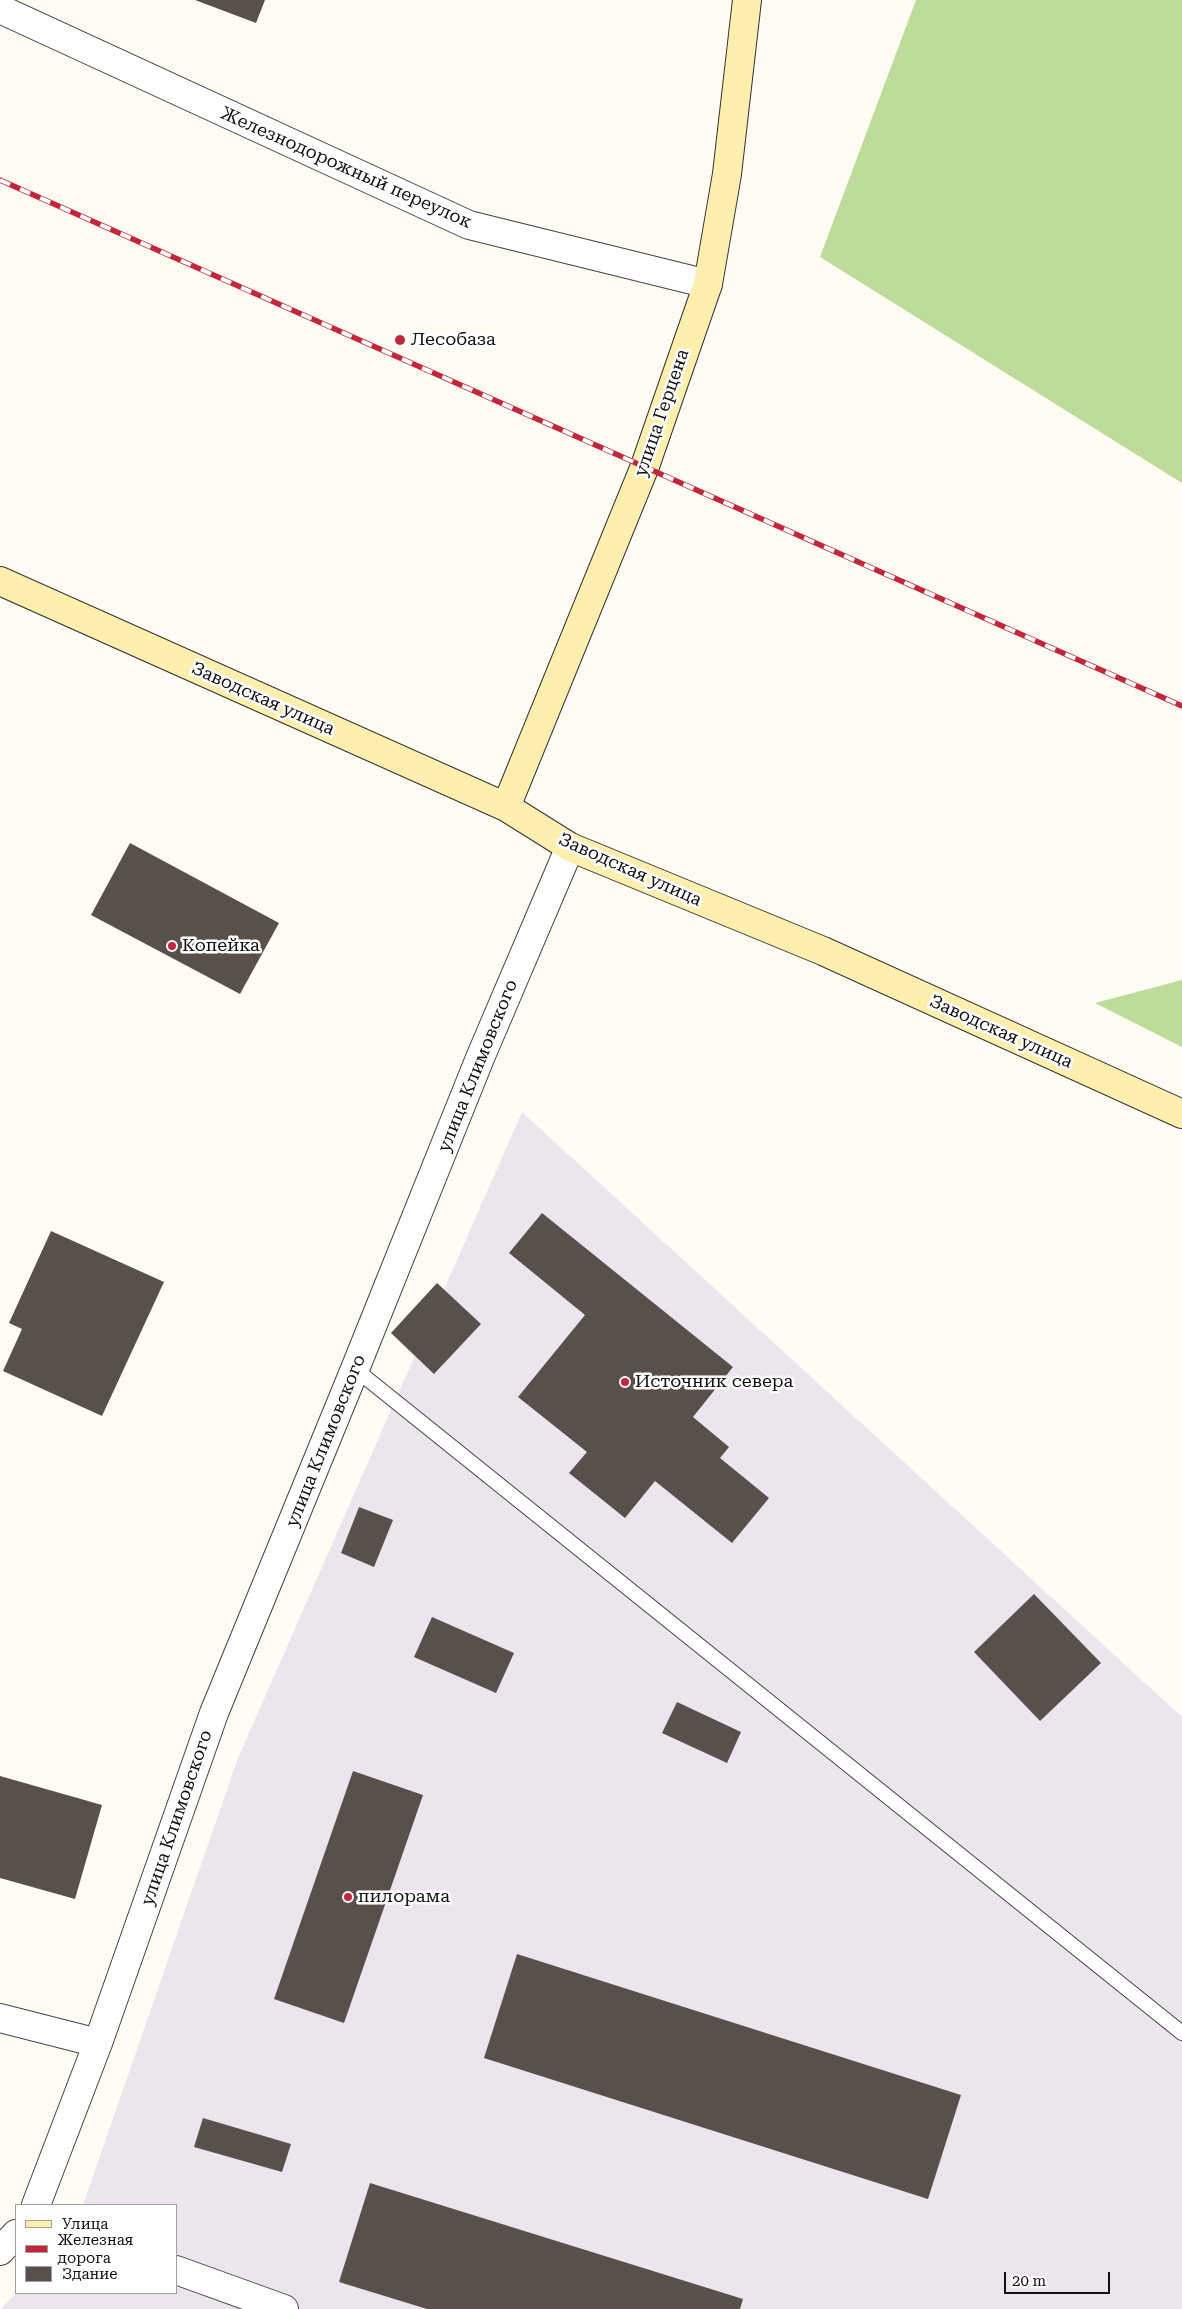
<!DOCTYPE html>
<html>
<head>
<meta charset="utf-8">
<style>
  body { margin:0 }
  #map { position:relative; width:1182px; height:2309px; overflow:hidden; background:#fffcf3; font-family:"Roboto Serif",serif }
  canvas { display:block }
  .legend { position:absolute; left:15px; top:2204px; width:162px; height:90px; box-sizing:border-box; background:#fff; border:1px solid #9f9f9f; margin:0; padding:6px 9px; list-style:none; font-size:15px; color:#101010 }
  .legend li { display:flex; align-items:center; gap:10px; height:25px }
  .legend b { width:25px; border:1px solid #9f9f9f }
  .scale { position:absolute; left:1004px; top:2272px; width:106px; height:22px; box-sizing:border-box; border:2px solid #101010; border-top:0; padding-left:6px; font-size:15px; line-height:18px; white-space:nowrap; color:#101010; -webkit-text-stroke:4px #fff; paint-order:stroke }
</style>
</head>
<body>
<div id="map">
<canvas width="1182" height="2309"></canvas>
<ul class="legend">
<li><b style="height:6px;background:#ffefae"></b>Улица</li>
<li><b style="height:6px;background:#c2263a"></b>Железная дорога</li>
<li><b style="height:14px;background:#59504c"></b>Здание</li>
</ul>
<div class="scale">20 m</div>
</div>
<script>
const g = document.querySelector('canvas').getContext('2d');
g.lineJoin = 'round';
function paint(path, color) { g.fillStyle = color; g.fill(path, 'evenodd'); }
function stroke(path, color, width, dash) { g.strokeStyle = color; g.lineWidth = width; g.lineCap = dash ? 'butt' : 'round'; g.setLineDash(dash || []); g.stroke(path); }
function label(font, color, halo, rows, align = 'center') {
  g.font = font + ' "Roboto Serif",serif'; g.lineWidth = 5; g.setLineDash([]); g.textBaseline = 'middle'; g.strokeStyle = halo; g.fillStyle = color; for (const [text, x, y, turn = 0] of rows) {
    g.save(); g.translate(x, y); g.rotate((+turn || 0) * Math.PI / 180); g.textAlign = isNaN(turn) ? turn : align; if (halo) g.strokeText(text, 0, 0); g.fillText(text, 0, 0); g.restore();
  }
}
paint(new Path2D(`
  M522,1112L1182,1717V2309H1L16,2293H176V2205H83L238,1758Z`), '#ece5ee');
paint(new Path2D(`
  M916,0H1182V483L820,257Z
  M1182,980V1047L1095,1003Z`), '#bddb9a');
paint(new Path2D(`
  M195,0H265L256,23Z
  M130,843L279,923L240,994L91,915Z
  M542,1213L733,1367L693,1417L729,1447L720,1458L769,1498L732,1543L655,1481L625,1518L569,1473L587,1452L518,1397L585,1315L509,1253Z
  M51,1231L164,1282L102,1416L3,1371L22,1329L9,1323Z
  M437,1283L481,1324L434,1374L391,1333Z
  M359,1507L393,1520L374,1567L341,1553Z
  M1034,1594L1101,1663L1040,1721L974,1652Z
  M432,1617L514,1653L496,1693L414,1657Z
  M677,1702L741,1732L727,1763L662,1733Z
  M353,1771L423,1795L344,2023L274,1999Z
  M0,1776L102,1805L75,1899L0,1878Z
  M517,1954L961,2095L928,2199L484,2058Z
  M203,2118L291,2144L282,2172L194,2147Z
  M370,2183L743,2299L740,2309H427L339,2282Z`), '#59504c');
const lane = new Path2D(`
  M355,1369L1182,2033`);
const street = new Path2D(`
  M0,9L469,225L708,284
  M0,2018L98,2043
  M36,2205L98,2043L214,1713L355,1369L480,1058L570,847
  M0,2251L16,2234
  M176,2270L284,2309`);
const secondary = new Path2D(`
  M0,581L506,807L570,847L823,951L1182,1114
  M506,807L645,466L708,284L727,174L747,0`);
stroke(lane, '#434343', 16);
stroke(street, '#434343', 30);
stroke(secondary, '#323232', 30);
stroke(lane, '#fff', 14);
stroke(street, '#fff', 28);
stroke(secondary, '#ffefae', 28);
const rail = new Path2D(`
  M0,180L1182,706`);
stroke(rail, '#c2263a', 5.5);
stroke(rail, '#fff', 4, [11]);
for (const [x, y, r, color] of [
  [400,340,6,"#c2263a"],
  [172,946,5,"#c2263a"],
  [625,1382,5,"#c2263a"],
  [348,1897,5,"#c2263a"]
]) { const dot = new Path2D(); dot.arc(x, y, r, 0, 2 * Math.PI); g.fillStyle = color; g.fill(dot); stroke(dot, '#fff', 2); }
label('18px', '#101010', '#fff', [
  ["Железнодорожный переулок",346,168,24],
  ["улица Герцена",662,413,-71],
  ["Заводская улица",263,699,24],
  ["Заводская улица",630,870,24],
  ["Заводская улица",1001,1032,24],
  ["улица Климовского",478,1066,-68],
  ["улица Климовского",326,1441,-68],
  ["улица Климовского",177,1818,-71]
]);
label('18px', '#101010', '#fff', [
  ["Лесобаза",411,340],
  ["Копейка",182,946],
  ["Источник севера",635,1382],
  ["пилорама",358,1897]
], 'left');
</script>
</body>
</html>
